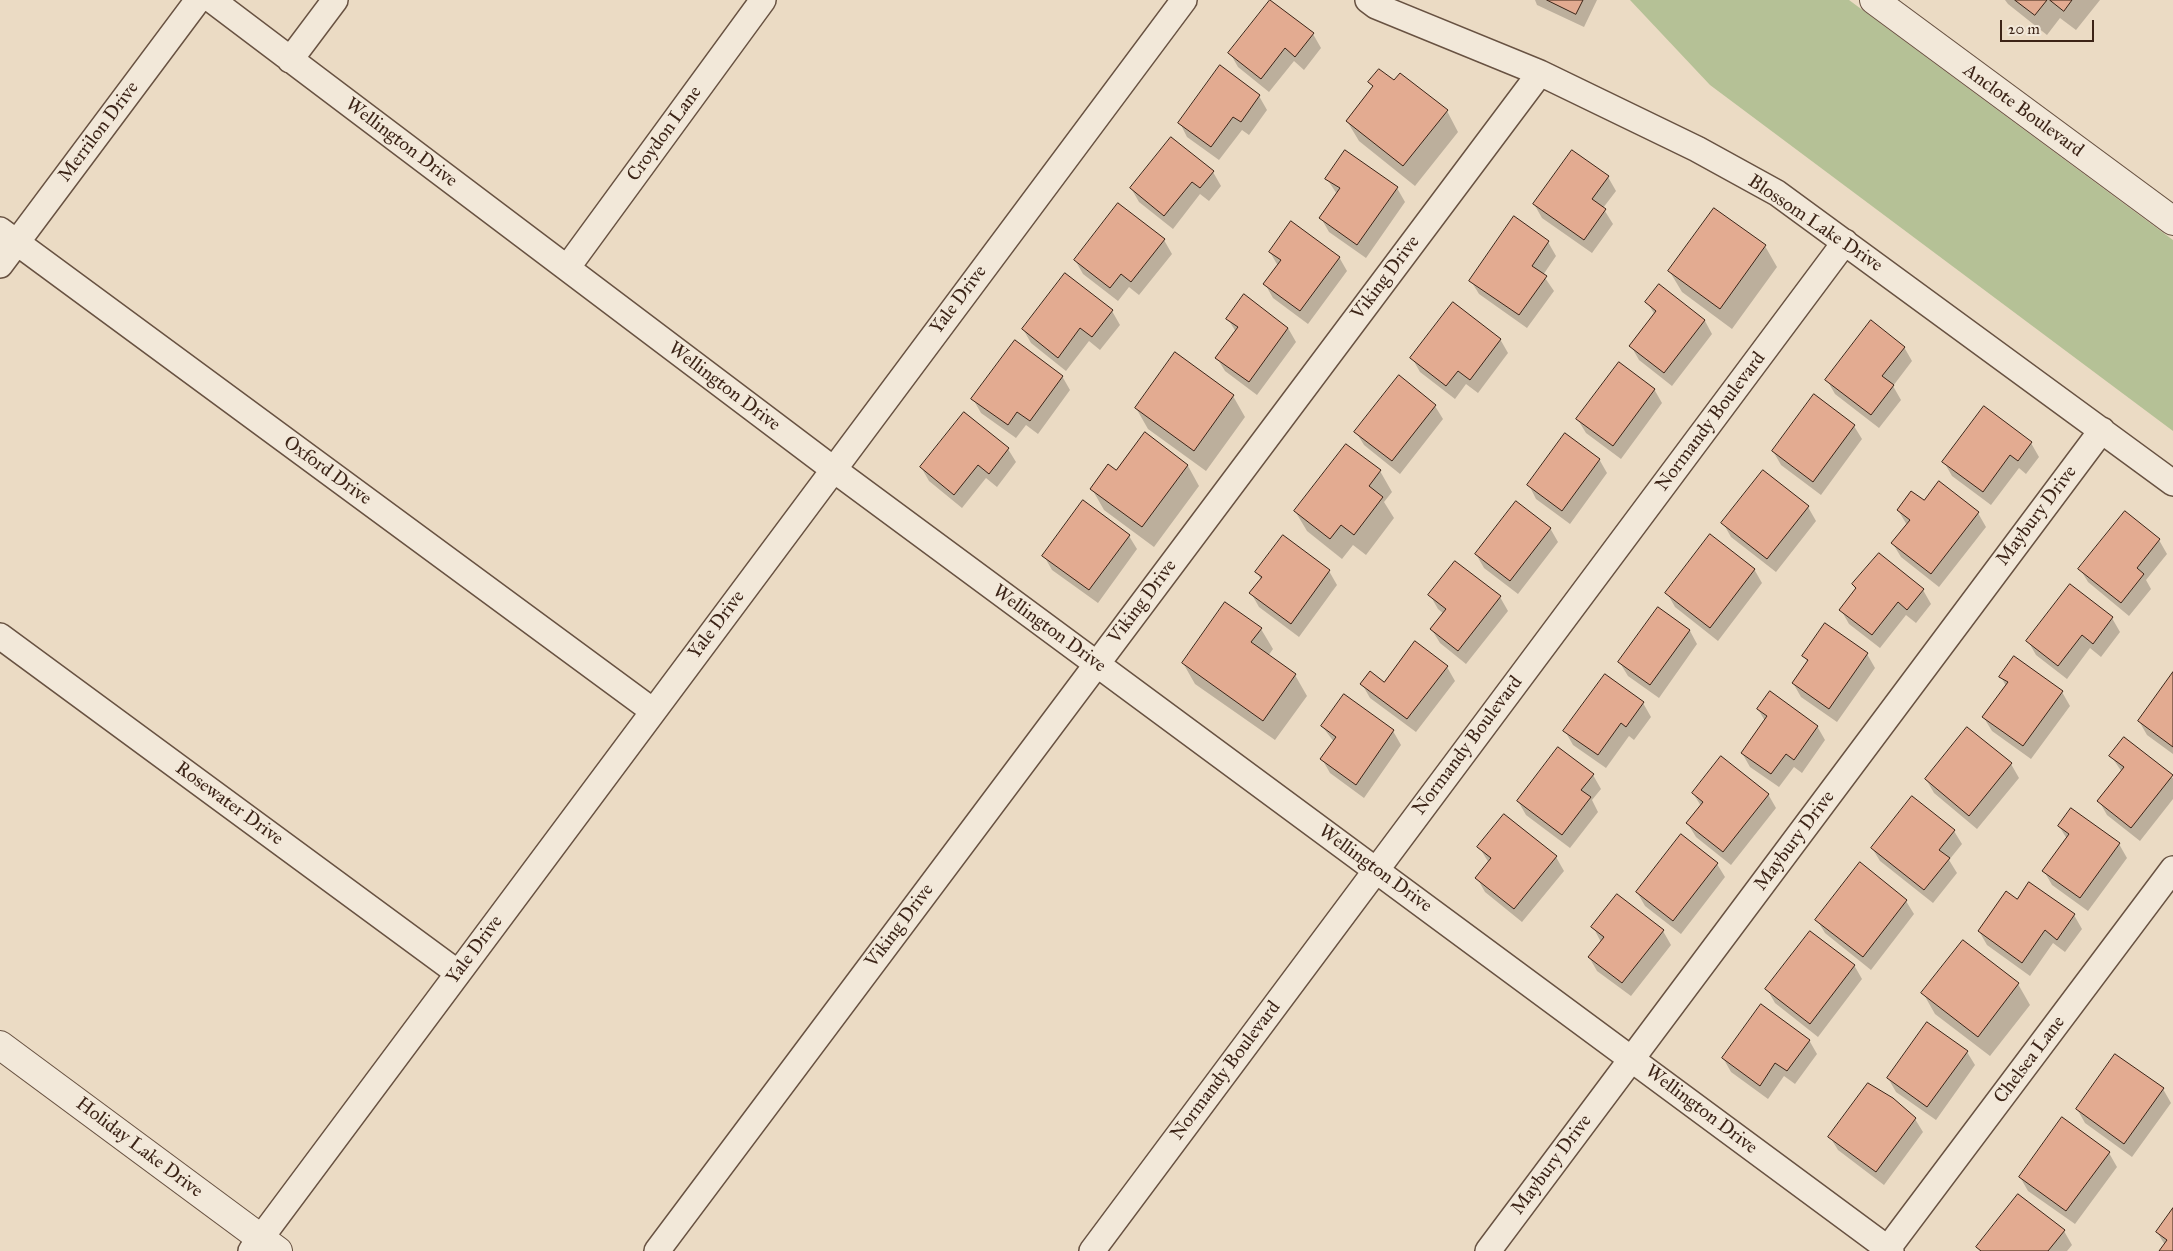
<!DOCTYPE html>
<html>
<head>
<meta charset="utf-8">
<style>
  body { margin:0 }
  #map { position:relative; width:2173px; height:1251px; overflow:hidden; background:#ebdbc4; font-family:"IM FELL Great Primer",serif }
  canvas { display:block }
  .scale { position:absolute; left:2000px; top:20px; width:94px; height:22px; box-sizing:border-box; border:2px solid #3c2417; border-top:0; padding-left:6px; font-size:15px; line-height:18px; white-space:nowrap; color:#3c2417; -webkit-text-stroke:4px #f2e8d9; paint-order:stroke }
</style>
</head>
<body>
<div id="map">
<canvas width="2173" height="1251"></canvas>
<div class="scale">20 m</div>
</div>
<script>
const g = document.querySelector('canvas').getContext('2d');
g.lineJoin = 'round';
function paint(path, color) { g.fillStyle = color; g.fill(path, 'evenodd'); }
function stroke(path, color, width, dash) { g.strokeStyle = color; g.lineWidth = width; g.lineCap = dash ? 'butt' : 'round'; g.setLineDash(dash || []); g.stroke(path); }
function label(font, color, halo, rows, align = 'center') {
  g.font = font + ' "IM FELL Great Primer",serif'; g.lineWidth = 4; g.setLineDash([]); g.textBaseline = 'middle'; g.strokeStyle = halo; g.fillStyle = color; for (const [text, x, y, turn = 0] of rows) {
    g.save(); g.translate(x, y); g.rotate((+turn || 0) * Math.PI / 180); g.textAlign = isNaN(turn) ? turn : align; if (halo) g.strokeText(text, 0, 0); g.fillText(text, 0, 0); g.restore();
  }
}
paint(new Path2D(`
  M1630,0H1849L2173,240V431L1710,85Z`), '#b5c196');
paint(new Path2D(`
  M1535,0H1597L1584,27L1537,5Z
  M2005,0H2100L2076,30L2060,18L2047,35L2008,4Z
  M1313,34L1321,48L1304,70L1294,61L1269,92L1238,67L1230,53Z
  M1370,82H1394L1447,111L1458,132L1415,186L1359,141L1347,121L1373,88Z
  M1259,96L1267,110L1249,135L1242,130L1219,160L1187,137L1180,123Z
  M1213,172L1221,186L1209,201L1200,194L1173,229L1139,202L1131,188Z
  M1608,177L1616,191L1603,208L1613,224L1592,253L1542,218L1534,204Z
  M1327,179L1397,188L1405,202L1366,258L1329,232L1321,218L1337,194Z
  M1515,218L1548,242L1556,256L1543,275L1554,291L1527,328L1479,294L1471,281Z
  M1164,240L1172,254L1139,295L1129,287L1118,301L1083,274L1075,260Z
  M1765,246L1777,267L1732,329L1682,292L1670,272Z
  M1270,252L1339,257L1347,271L1308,324L1273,298L1265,284L1278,266Z
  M1647,302L1705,321L1712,334L1672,386L1639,360L1631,346L1655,315Z
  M1112,311L1120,325L1100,350L1089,341L1066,371L1031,343L1023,329Z
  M1228,319L1288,328L1296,342L1257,395L1225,371L1217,358L1236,332Z
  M1500,339L1508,353L1478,393L1466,384L1455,399L1420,372L1412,358Z
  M1904,347L1912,361L1893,386L1901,400L1879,428L1835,394L1827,380Z
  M1175,354L1233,396L1245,417L1206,471L1148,429L1136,408Z
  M1062,376L1070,390L1038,434L1026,425L1016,438L981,413L973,399Z
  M1654,389L1662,403L1621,459L1586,433L1578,420Z
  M1435,406L1443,419L1400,474L1364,445L1356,432Z
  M1854,426L1862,439L1821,495L1781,465L1773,451Z
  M1145,434L1188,466L1199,486L1154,547L1104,510L1092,489L1116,472Z
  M2031,443L2039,457L2026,474L2019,468L1991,505L1952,476L1944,462Z
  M1008,449L1016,462L997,487L986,478L962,508L929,481L921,467Z
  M1599,459L1607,473L1570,524L1536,499L1529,485Z
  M1380,471L1392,492L1384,502L1394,518L1366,555L1353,545L1342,559L1307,531L1295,511Z
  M1924,502L1978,513L1986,527L1939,587L1901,557L1893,544L1907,525L1898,510Z
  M1808,507L1816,521L1776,572L1731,537L1723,523Z
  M1550,528L1558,542L1518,594L1484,568L1476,554Z
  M1129,536L1137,549L1098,603L1052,570L1044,556Z
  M1283,537L1329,571L1337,585L1299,637L1259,607L1251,593L1261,580L1257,572Z
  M2159,540L2167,554L2146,580L2151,589L2129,616L2088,582L2080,569Z
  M1455,563L1500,597L1508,611L1466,664L1440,643L1432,630L1444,614L1438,609L1430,595Z
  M1754,569L1762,583L1718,641L1675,607L1667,593Z
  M1853,585L1923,590L1931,604L1916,623L1906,615L1880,648L1849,624L1841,610L1856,590Z
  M2070,586L2112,618L2120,632L2101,657L2090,648L2067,679L2036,655L2028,641Z
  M1261,629L1273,649L1268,656L1295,675L1307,696L1275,740L1195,684L1183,663Z
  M1690,631L1697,644L1659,698L1628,676L1620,663Z
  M1867,654L1875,668L1837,722L1801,697L1793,683L1808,663L1804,656Z
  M1447,667L1455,681L1416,732L1370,698L1362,684H1385Z
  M2173,674V754L2147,735L2139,721Z
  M2001,677L2062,692L2070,706L2031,759L1992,731L1984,718L2006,686Z
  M1344,696L1393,731L1401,745L1364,798L1330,773L1322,759L1334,742L1322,726Z
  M1643,703L1651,717L1634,740L1629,736L1606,768L1573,745L1565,731Z
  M1758,709L1817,726L1825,740L1802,773L1794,767L1779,787L1750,767L1742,753L1765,721Z
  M2111,756L2173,778V799L2140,841L2107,815L2099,801L2122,772Z
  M2011,764L2019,778L1977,829L1934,793L1926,779Z
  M1593,775L1601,789L1592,800L1598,812L1570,848L1526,815L1518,801Z
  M1693,793L1768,794L1776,808L1731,865L1696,837L1688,824L1701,806Z
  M2059,826L2119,844L2127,858L2088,911L2052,885L2044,871L2067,839Z
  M1954,831L1962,844L1949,860L1957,873L1933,903L1880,861L1872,848Z
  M1479,847L1556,857L1564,871L1522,922L1485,892L1477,878L1489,863Z
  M1717,864L1725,877L1681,934L1645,906L1637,892Z
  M2017,900L2074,915L2082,929L2065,952L2053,943L2030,976L1987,945L1979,931Z
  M1906,901L1914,914L1871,970L1825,933L1817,920Z
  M1593,927L1663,931L1671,945L1631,996L1597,971L1589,957L1601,942Z
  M1854,965L1862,979L1818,1037L1775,1003L1767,989Z
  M2018,984L2030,1005L1990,1056L1935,1014L1923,993Z
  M1809,1040L1817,1054L1795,1084L1784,1076L1768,1099L1731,1072L1723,1058Z
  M1967,1052L1975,1065L1936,1120L1896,1092L1888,1078Z
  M2163,1089L2171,1103L2132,1157L2085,1123L2077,1109Z
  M1915,1119L1923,1132L1884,1185L1838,1150L1830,1137Z
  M2109,1153L2117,1167L2075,1224L2028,1191L2020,1177Z
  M2173,1210V1251H2161L2165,1245L2157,1232Z
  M2064,1231L2072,1245L2067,1251H1980L1978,1248Z`), '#0003');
const building = new Path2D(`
  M1270,0L1314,33L1295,57L1285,48L1261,79L1228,53Z
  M1547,0H1583L1576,14Z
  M2015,0H2047L2035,15Z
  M2050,0H2072L2064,11Z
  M1220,65L1260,95L1241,122L1233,117L1211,147L1178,123Z
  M1379,69L1394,80L1400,73L1448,110L1403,166L1346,121L1373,86L1368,82Z
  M1171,137L1214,171L1200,188L1192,182L1164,216L1130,188Z
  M1345,150L1398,187L1357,245L1319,218L1340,188L1325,179Z
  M1572,150L1609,176L1592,199L1606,209L1584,240L1533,204Z
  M1118,203L1165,239L1131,282L1121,274L1110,288L1074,260Z
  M1714,208L1766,245L1720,309L1668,271Z
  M1514,216L1549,241L1532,266L1547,276L1519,315L1469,281Z
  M1291,221L1340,257L1300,311L1263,284L1281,260L1269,252Z
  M1065,273L1113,310L1092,337L1080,328L1058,358L1022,329Z
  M1659,284L1705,320L1664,373L1629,346L1656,311L1645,302Z
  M1244,294L1288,328L1249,382L1215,358L1238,327L1226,319Z
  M1453,302L1501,339L1470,380L1458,371L1446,386L1410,358Z
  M1871,320L1905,347L1882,376L1894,385L1871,415L1825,380Z
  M1015,340L1063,376L1030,421L1017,412L1008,425L971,399Z
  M1175,352L1234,395L1194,451L1135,408Z
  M1619,362L1655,389L1613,446L1576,419Z
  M1399,375L1436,405L1392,461L1354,432Z
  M1814,394L1855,425L1813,482L1772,451Z
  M1984,406L2032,442L2018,461L2010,455L1983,492L1942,462Z
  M964,412L1009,448L989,474L978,465L954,495L920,467Z
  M1145,432L1188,465L1142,527L1090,489L1108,464L1116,470Z
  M1565,433L1600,459L1562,511L1527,485Z
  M1346,444L1381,470L1369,486L1383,497L1354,535L1341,525L1330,539L1294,511Z
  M1763,470L1809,506L1767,559L1721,523Z
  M1939,481L1979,512L1931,574L1891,543L1910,520L1897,510L1911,491L1924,500Z
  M1083,500L1130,535L1089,590L1042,556Z
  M1516,501L1551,528L1510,581L1475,554Z
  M2125,511L2160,539L2137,568L2144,574L2121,603L2078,569Z
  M1710,534L1755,569L1710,628L1665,593Z
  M1283,535L1330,570L1291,624L1249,593L1262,577L1255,572Z
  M1879,553L1924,589L1907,610L1898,602L1872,635L1839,610L1856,588L1852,584Z
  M1455,561L1501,596L1458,651L1430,629L1446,609L1428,595Z
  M2070,584L2113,617L2093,644L2082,635L2058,666L2026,641Z
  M1225,602L1262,628L1251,642L1296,674L1263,721L1182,663Z
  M1658,607L1690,630L1650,685L1618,662Z
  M1825,623L1868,653L1829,709L1792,683L1808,660L1802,656Z
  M1415,641L1448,666L1407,719L1360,684L1370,671L1384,682Z
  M2014,656L2063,691L2023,746L1982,717L2008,682L1999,677Z
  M2173,672V747L2138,721Z
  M1605,674L1644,702L1626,727L1621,723L1598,755L1563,731Z
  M1770,691L1818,726L1794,760L1786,754L1771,774L1741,753L1767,716L1757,709Z
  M1344,694L1394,730L1356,785L1320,759L1336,737L1321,726Z
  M1967,727L2012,763L1969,816L1925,779Z
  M2124,737L2173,775L2131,828L2097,801L2124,767L2109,756Z
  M1558,747L1594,774L1581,790L1591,797L1562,835L1517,801Z
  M1721,756L1769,794L1723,852L1686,823L1703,802L1692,793Z
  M1912,796L1955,830L1939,850L1950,858L1924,890L1871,848Z
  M2071,808L2120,843L2080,898L2042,871L2069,834L2058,826Z
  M1504,814L1557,856L1514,909L1475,878L1491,858L1477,847Z
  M1681,834L1718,863L1673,921L1636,892Z
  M1860,862L1907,900L1863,957L1815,920Z
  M2029,882L2075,914L2057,940L2045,930L2022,963L1978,931L2006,891L2017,899Z
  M1617,894L1664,930L1622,983L1588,957L1604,937L1591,927Z
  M1810,931L1855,965L1810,1024L1765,989Z
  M1963,940L2019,983L1978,1037L1921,993Z
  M1761,1004L1810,1040L1787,1071L1775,1063L1760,1086L1722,1058Z
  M1927,1022L1968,1051L1927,1107L1887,1078Z
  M2115,1054L2164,1088L2124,1144L2076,1109Z
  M1868,1083L1893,1098L1916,1118L1876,1172L1828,1137Z
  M2062,1117L2110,1152L2066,1211L2019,1177Z
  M2018,1194L2065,1230L2048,1251H1981L1976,1247Z
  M2173,1208V1251H2159L2167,1240L2156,1232Z`);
paint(building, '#e3ab91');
stroke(building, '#3c2417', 1);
const minor = new Path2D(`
  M212,0L833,469L1891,1251
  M1368,0L1376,6L1540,73L1697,149L1777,193L2173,483
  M290,60L335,0
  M0,230L653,711
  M0,265L198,0
  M567,268L763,0
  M0,636L458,973
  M251,1251L1184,0
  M657,1251L1540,73
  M1092,1251L1845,242
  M1488,1251L2102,430
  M1886,1251L2173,869`);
const tertiary = new Path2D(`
  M1874,0L2173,221
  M0,1045L278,1251`);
stroke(minor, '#685242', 28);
stroke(tertiary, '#685242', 30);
stroke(minor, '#f2e8d9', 25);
stroke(tertiary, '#f2e8d9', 28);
label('19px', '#3c2417', '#f2e8d9', [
  ["Anclote Boulevard",2023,111,36],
  ["Merrilon Drive",99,132,-53],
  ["Croydon Lane",665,134,-54],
  ["Wellington Drive",401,143,37],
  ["Blossom Lake Drive",1815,224,34],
  ["Viking Drive",1386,278,-53],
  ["Yale Drive",959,300,-53],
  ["Wellington Drive",724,387,37],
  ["Normandy Boulevard",1711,422,-53],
  ["Oxford Drive",327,471,36],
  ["Maybury Drive",2037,516,-53],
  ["Viking Drive",1143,602,-53],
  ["Yale Drive",717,625,-53],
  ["Wellington Drive",1049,629,36],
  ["Normandy Boulevard",1468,746,-53],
  ["Rosewater Drive",229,804,36],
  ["Maybury Drive",1795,841,-53],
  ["Wellington Drive",1375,869,36],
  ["Viking Drive",900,926,-53],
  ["Yale Drive",475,950,-53],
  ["Chelsea Lane",2030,1060,-53],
  ["Normandy Boulevard",1226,1071,-53],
  ["Wellington Drive",1701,1110,37],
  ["Holiday Lake Drive",139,1148,37],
  ["Maybury Drive",1552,1165,-53]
]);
</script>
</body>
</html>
